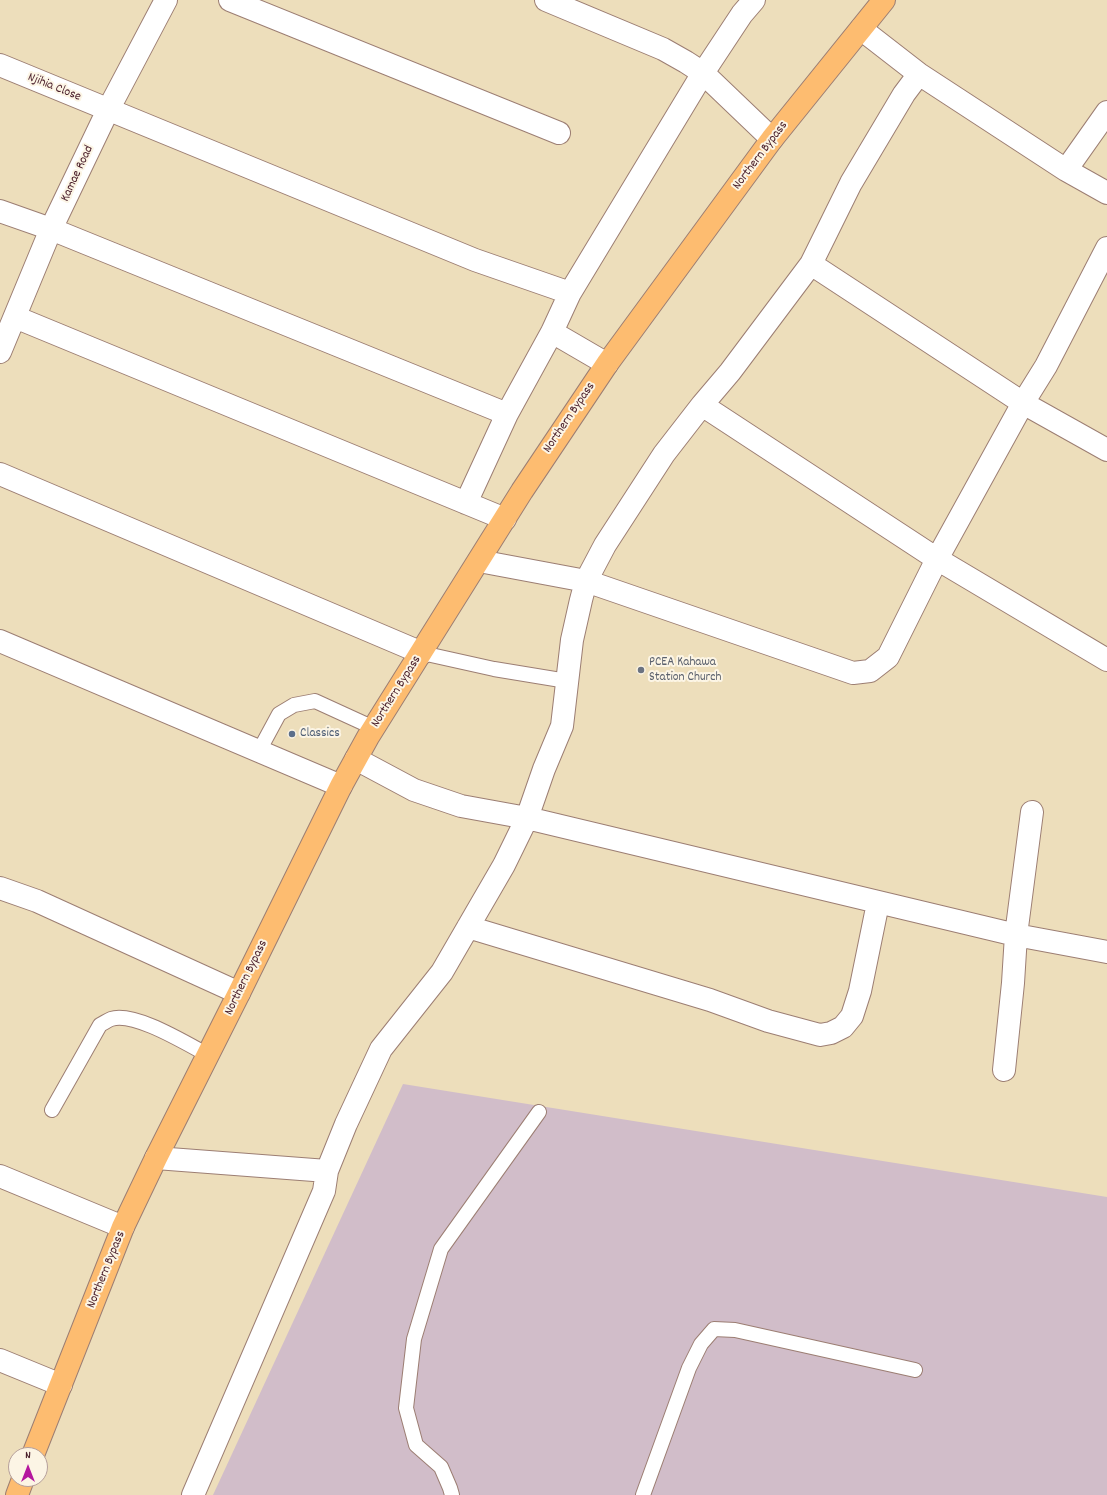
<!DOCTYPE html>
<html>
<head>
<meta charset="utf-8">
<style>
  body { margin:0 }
  #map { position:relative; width:1107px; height:1495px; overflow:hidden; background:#eddebb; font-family:Dekko,sans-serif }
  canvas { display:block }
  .north { position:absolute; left:8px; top:1447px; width:40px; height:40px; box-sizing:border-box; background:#fcf5e5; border:1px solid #b59f9b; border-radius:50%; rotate:0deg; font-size:11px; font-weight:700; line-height:16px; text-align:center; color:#4a1f2b }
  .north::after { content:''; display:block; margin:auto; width:14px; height:18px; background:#b5179e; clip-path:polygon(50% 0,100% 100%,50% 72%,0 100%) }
</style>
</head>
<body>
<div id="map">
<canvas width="1107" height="1495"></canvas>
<div class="north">N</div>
</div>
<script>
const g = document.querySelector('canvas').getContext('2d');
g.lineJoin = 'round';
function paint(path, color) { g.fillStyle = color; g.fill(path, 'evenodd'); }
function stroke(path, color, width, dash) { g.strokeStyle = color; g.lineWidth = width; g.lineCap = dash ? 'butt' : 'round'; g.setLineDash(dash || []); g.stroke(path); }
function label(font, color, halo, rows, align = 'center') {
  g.font = font + ' Dekko,sans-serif'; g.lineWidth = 4; g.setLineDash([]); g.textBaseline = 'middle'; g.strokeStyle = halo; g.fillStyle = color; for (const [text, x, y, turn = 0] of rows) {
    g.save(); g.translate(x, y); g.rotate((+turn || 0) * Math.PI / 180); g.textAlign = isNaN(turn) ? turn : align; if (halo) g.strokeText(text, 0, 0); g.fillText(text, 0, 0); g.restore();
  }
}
paint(new Path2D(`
  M403,1084L1107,1197V1495H213Z`), '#d1bdc9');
const lane = new Path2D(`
  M422,653L494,669L567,681
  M259,751L279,714L294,705L315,701L374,728
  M52,1110L100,1025C104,1023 108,1020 111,1019C134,1011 187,1044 208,1055
  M452,1495L450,1488L441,1467L416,1445L406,1408L414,1339L441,1249L539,1112
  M643,1495L689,1368L701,1344L714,1329L735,1330L915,1370`);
const street = new Path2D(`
  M230,0L559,133
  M546,0L663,49L686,62L703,73L772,139
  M861,29L919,74L1066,170L1107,193
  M0,65L475,260L570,293
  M1066,170L1107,112
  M0,211L51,229L507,414L466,503
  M811,264L1023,403L1107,450
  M15,317L505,519
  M552,332L607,364
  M0,352L51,229L108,110L166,0
  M702,405L937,559L1107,660
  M507,414L552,332L570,293L703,73L742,14L754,0
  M0,474L422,653
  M479,561L586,581L853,673L870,671L888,657L937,559L1023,403L1046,366L1107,248
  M0,641L341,786
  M356,759L414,790L461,806L527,818L1016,935L1013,983L1004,1070
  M1032,812L1016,935L1107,952
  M0,888L37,901L239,993
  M468,927L710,1000L768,1021L820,1035L831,1033L843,1027L852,1016L860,991L878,903
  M156,1158L327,1171
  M0,1176L123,1227
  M0,1360L61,1385
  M193,1495L324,1191L327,1171L346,1124L381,1049L442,972L504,865L527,818L544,769L562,726L572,640L581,600L586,581L605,545L664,454L702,405L730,372L811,264L851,183L904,94L919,74`);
const primary = new Path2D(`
  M33,1455L123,1227L156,1158L239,993L341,786L368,737L522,491L607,364L772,139L884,0
  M17,1495L23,1479`);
stroke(lane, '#9c7e73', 16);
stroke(street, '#9c7e73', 24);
stroke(primary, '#9c7e73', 24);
stroke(lane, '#fff', 14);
stroke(street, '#fff', 22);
stroke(primary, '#fdbc70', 22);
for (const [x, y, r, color] of [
  [641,670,4,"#6b7280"],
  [292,734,4,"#5c6f8a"]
]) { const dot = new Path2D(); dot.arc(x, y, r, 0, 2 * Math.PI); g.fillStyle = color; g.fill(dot); stroke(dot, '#fcf5e5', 1.5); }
label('13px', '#4a1f2b', '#fcf5e5', [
  ["Njihia Close",54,88,22],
  ["Northern Bypass",761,156,-53],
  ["Kamae Road",78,174,-65],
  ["Northern Bypass",570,418,-56],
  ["Northern Bypass",397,692,-58],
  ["Northern Bypass",247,978,-64],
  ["Northern Bypass",107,1270,-68]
]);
label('13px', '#5b616d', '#fcf5e5', [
  ["PCEA Kahawa",649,663],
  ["Station Church",649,678]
], 'left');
label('13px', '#4e5e75', '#fcf5e5', [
  ["Classics",300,734]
], 'left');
</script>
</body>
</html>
